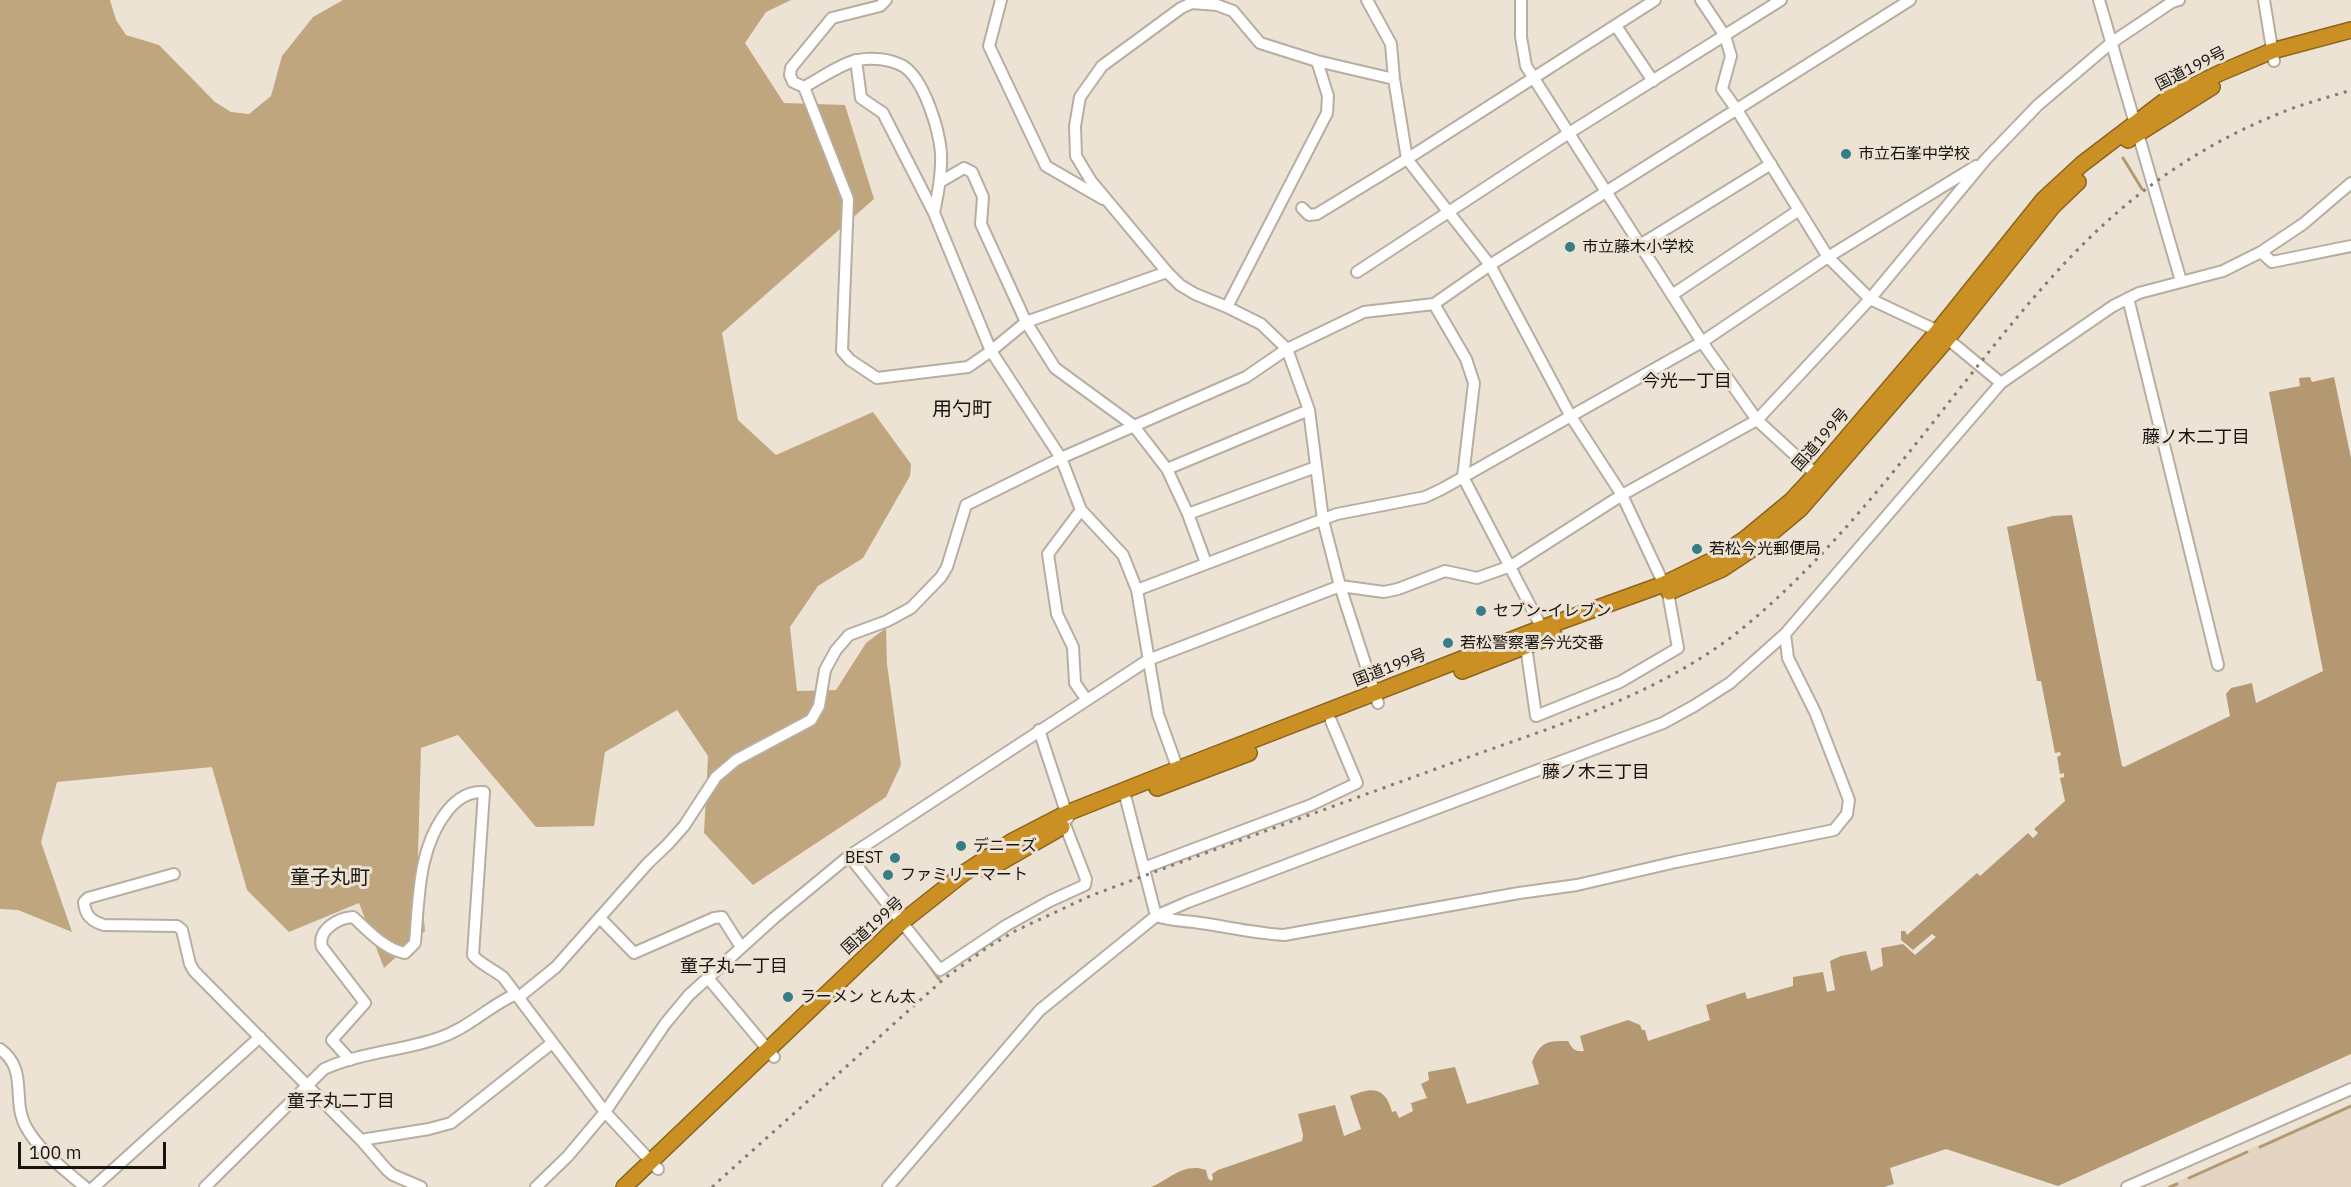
<!DOCTYPE html>
<html>
<head>
<meta charset="utf-8">
<style>
  body { margin:0 }
  #map { position:relative; width:2351px; height:1187px; overflow:hidden; background:#ece3d5; font-family:"IBM Plex Sans",sans-serif }
  canvas { display:block }
  .scale { position:absolute; left:18px; top:1142px; width:148px; height:27px; box-sizing:border-box; border:3px solid #17130f; border-top:0; padding-left:8px; font-size:18px; line-height:21px; white-space:nowrap; color:#17130f; -webkit-text-stroke:4px #ece3d5; paint-order:stroke }
</style>
</head>
<body>
<div id="map">
<canvas width="2351" height="1187"></canvas>
<div class="scale">100 m</div>
</div>
<script>
const g = document.querySelector('canvas').getContext('2d');
g.lineJoin = 'round';
function paint(path, color) { g.fillStyle = color; g.fill(path, 'evenodd'); }
function stroke(path, color, width, dash) { g.strokeStyle = color; g.lineWidth = width; g.lineCap = dash ? 'butt' : 'round'; g.setLineDash(dash || []); g.stroke(path); }
function label(font, color, halo, rows, align = 'center') {
  g.font = font + ' "IBM Plex Sans","Noto Sans JP",sans-serif'; g.lineWidth = 6; g.setLineDash([]); g.textBaseline = 'middle'; g.strokeStyle = halo; g.fillStyle = color; for (const [text, x, y, turn = 0] of rows) {
    g.save(); g.translate(x, y); g.rotate((+turn || 0) * Math.PI / 180); g.textAlign = isNaN(turn) ? turn : align; if (halo) g.strokeText(text, 0, 0); g.fillText(text, 0, 0); g.restore();
  }
}
paint(new Path2D(`
  M2351,1104V1187H2166L2192,1175Z`), '#e3d5c1');
paint(new Path2D(`
  M0,0H110L116,20L126,35L159,45L215,102L231,112L249,114L271,96L282,56L313,17L343,0H791L766,12L745,43L784,103L845,105L874,199L722,333L738,420L776,455L873,412L911,464L910,476L863,558L818,586L790,627L797,691L836,690L866,643L886,628L887,664L901,765L886,797L753,885L704,833L708,756L677,710L605,752L594,826L536,827L458,735L421,748L418,855L425,931L384,968L359,903L289,932L247,890L212,767L57,782L41,842L72,932L18,910L0,909Z`), '#c0a67f');
paint(new Path2D(`
  M2310,377L2312,382L2334,377L2351,458V1054L2058,1186L1946,1149L1890,1168L1894,1184L1884,1187H1151C1170,1179 1184,1162 1206,1170L1208,1178L1211,1181L1213,1179L1212,1174L1218,1170L1302,1141L1303,1135L1298,1114L1335,1105L1344,1136L1361,1129L1350,1096C1372,1087 1385,1086 1392,1112L1396,1111L1399,1118L1413,1111L1411,1103L1427,1098L1421,1084L1429,1080L1428,1072L1455,1067L1467,1104L1539,1084L1532,1062C1541,1041 1547,1041 1568,1041C1572,1048 1574,1052 1584,1051L1580,1036L1628,1020L1640,1025L1642,1030H1645L1648,1041L1710,1020L1706,1005L1745,992L1747,999L1793,986V977L1823,972L1827,992L1835,990L1830,961L1841,956L1866,951L1871,971L1883,966L1881,948L1903,944L1915,955L1936,937L1932,934L1913,950L1901,940V931H1905L1907,935L1977,873L1980,876L2028,833L2033,838L2038,833L2034,829L2065,801L2060,778L2064,777V773L2060,774L2057,757L2061,755L2060,752L2055,753L2041,681H2037L2007,527L2053,516L2072,515L2122,766L2124,767L2230,716L2226,694L2231,688L2252,683L2256,703L2323,671L2269,392L2300,386L2299,378Z`), '#b39872');
stroke(new Path2D(`
  M2123,158L2142,189
  M921,954L939,979
  M2260,1147L2351,1106
  M2189,1178L2247,1152
  M2170,1187L2177,1184`), '#b39872', 3);
const minor = new Path2D(`
  M886,0L880,6L832,18L791,68L790,75L793,82L804,87L848,199L842,351L850,360L877,378L968,367L991,351L1026,322L1167,272
  M1001,0L989,46L1046,166L1103,199
  M1367,0L1391,44L1394,79L1407,159L1490,265L1570,415L1622,495L1668,593L1678,648L1620,682L1536,716L1526,646
  M1521,0V37L1526,66L1702,342L1757,420L1820,478
  M1701,0L1725,36L1731,56L1722,89L1737,110L1828,257L1870,299L1938,331L2001,383
  M2099,0L2181,281
  M2264,0L2274,61
  M1616,26L1653,81
  M856,60L861,98L883,113L934,213L991,351L1061,458L1081,510L1123,555L1137,590L1158,714L1180,775
  M804,87C819,79 842,63 858,60C872,57 890,59 903,66C924,79 939,129 941,153C942,173 938,193 934,213
  M940,182L964,168L972,172L983,197L981,224L1026,322L1055,368L1133,425L1167,469L1188,514L1206,563
  M1302,208L1309,215L1317,214L1407,159L1655,0
  M1640,245L1771,164
  M2261,252L2272,262L2351,246
  M1357,272L1569,133L1781,0
  M1672,295L1799,210
  M2128,298L2218,665
  M1434,304L1466,359L1474,383L1463,477L1545,634
  M1227,307L1327,113L1328,96L1317,61
  M1167,469L1309,410
  M1081,510L1048,554L1057,614L1073,647L1075,683L1086,699
  M1188,514L1316,467
  M1137,590L1337,514L1425,497L1442,489L1702,342L1828,257L1976,166
  M1378,703L1340,586L1323,520L1309,410L1287,349L1261,324L1227,307L1195,294L1180,285L1167,272L1091,181L1076,156L1075,126L1080,97L1102,66L1181,8L1192,3L1217,5L1233,11L1260,43L1317,61L1394,79
  M1039,730L1068,818
  M1126,799L1156,916
  M849,856L940,970L1007,925L1050,901L1085,885L1086,879L1065,825
  M1143,866H1149L1311,805L1357,783L1331,721
  M174,874L88,898L84,902C85,915 91,921 104,925L177,926L182,930L190,964L194,971L361,1140L387,1170L393,1175L421,1187
  M1156,916C1169,920 1181,921 1194,922C1224,926 1253,933 1284,935L1519,893L1577,885L1676,862L1834,830L1847,814L1849,800L1815,712L1788,658L1785,634
  M600,918L634,953L714,918L722,917L741,947
  M708,978L774,1057
  M519,997L556,967L648,863L668,844L684,826L716,777L736,760L811,720L819,706L825,670L836,650L849,635L887,621L911,608L941,577L947,567L966,505L1061,458L1246,377L1287,349L1364,312L1434,304L1490,265L1910,0
  M0,1049C29,1070 11,1100 26,1127C40,1152 64,1169 85,1187
  M350,1060L332,1040L365,1003L322,947C317,930 338,918 353,917C369,931 384,949 405,953L415,943C419,897 418,847 448,810C457,799 469,791 484,792L473,955C477,962 494,970 503,977L605,1112L658,1169
  M361,1140L429,1129L451,1123L552,1043
  M94,1187L260,1037
  M205,1187L324,1069C359,1053 399,1051 436,1039C468,1029 487,1007 516,994
  M536,1187L568,1156L605,1112L665,1024L689,995L774,918L849,856L1148,660L1340,586L1384,592L1398,589L1445,571L1477,578L1511,566L1622,495L1757,420L1870,299L1986,159L2038,105L2111,43L2172,2L2179,0
  M888,1187L1040,1010L1156,916L1188,902L1663,723L1694,706L1730,683L1785,634L2001,383L2113,306L2139,293L2223,271L2261,252L2303,224L2351,183
  M2127,1187L2351,1089`);
const highway = new Path2D(`
  M2128,140L2212,87
  M1669,592L1722,569L1752,549L1800,509L1947,339L2053,206L2078,182
  M1462,671L1554,635
  M1157,788L1249,753
  M987,870L1062,827
  M624,1187L902,922L964,873L1011,842L1067,813L1178,769L1542,628L1664,584L1717,558L1745,539L1791,501L1816,474L1938,331L2044,199L2082,164L2170,97L2222,72L2272,51L2351,30`);
stroke(minor, '#b7aea1', 14);
stroke(highway, '#8c641d', 18);
stroke(minor, '#fff', 10);
stroke(highway, '#cb9024', 15);
stroke(new Path2D(`
  M712,1187L945,978L988,947L1015,931L1090,896C1210,851 1331,807 1452,763C1549,728 1655,697 1738,632C1831,557 1906,456 1980,363C2031,299 2084,235 2150,186C2189,157 2233,132 2278,114C2301,104 2327,98 2351,90`), '#837c73', 3, [3, 6]);
for (const [x, y, r, color] of [
  [1846,154,6,"#367d87"],
  [1570,247,6,"#367d87"],
  [1697,549,6,"#367d87"],
  [1481,611,6,"#367d87"],
  [1448,643,6,"#367d87"],
  [961,846,6,"#367d87"],
  [895,858,6,"#367d87"],
  [888,875,6,"#367d87"],
  [788,997,6,"#367d87"]
]) { const dot = new Path2D(); dot.arc(x, y, r, 0, 2 * Math.PI); g.fillStyle = color; g.fill(dot); stroke(dot, '#ece3d5', 2); }
label('16px', '#17130f', '#ece3d5', [
  ["国道199号",2191,69,-27],
  ["国道199号",1821,440,-49],
  ["国道199号",1390,668,-21],
  ["国道199号",873,926,-42]
]);
label('16px', '#17130f', '#ece3d5', [
  ["市立石峯中学校",1858,154],
  ["市立藤木小学校",1582,247],
  ["若松今光郵便局",1709,549],
  ["セブン-イレブン",1493,611],
  ["若松警察署今光交番",1460,643],
  ["デニーズ",973,846],
  ["BEST",883,858,"right"],
  ["ファミリーマート",900,875],
  ["ラーメン とん太",800,997]
], 'left');
label('18px', '#17130f', '#ece3d5', [
  ["今光一丁目",1687,382],
  ["藤ノ木二丁目",2196,438],
  ["藤ノ木三丁目",1596,773],
  ["童子丸一丁目",734,967],
  ["童子丸二丁目",341,1102]
]);
label('20px', '#17130f', '#ece3d5', [
  ["用勺町",962,410],
  ["童子丸町",330,878]
]);
</script>
</body>
</html>
